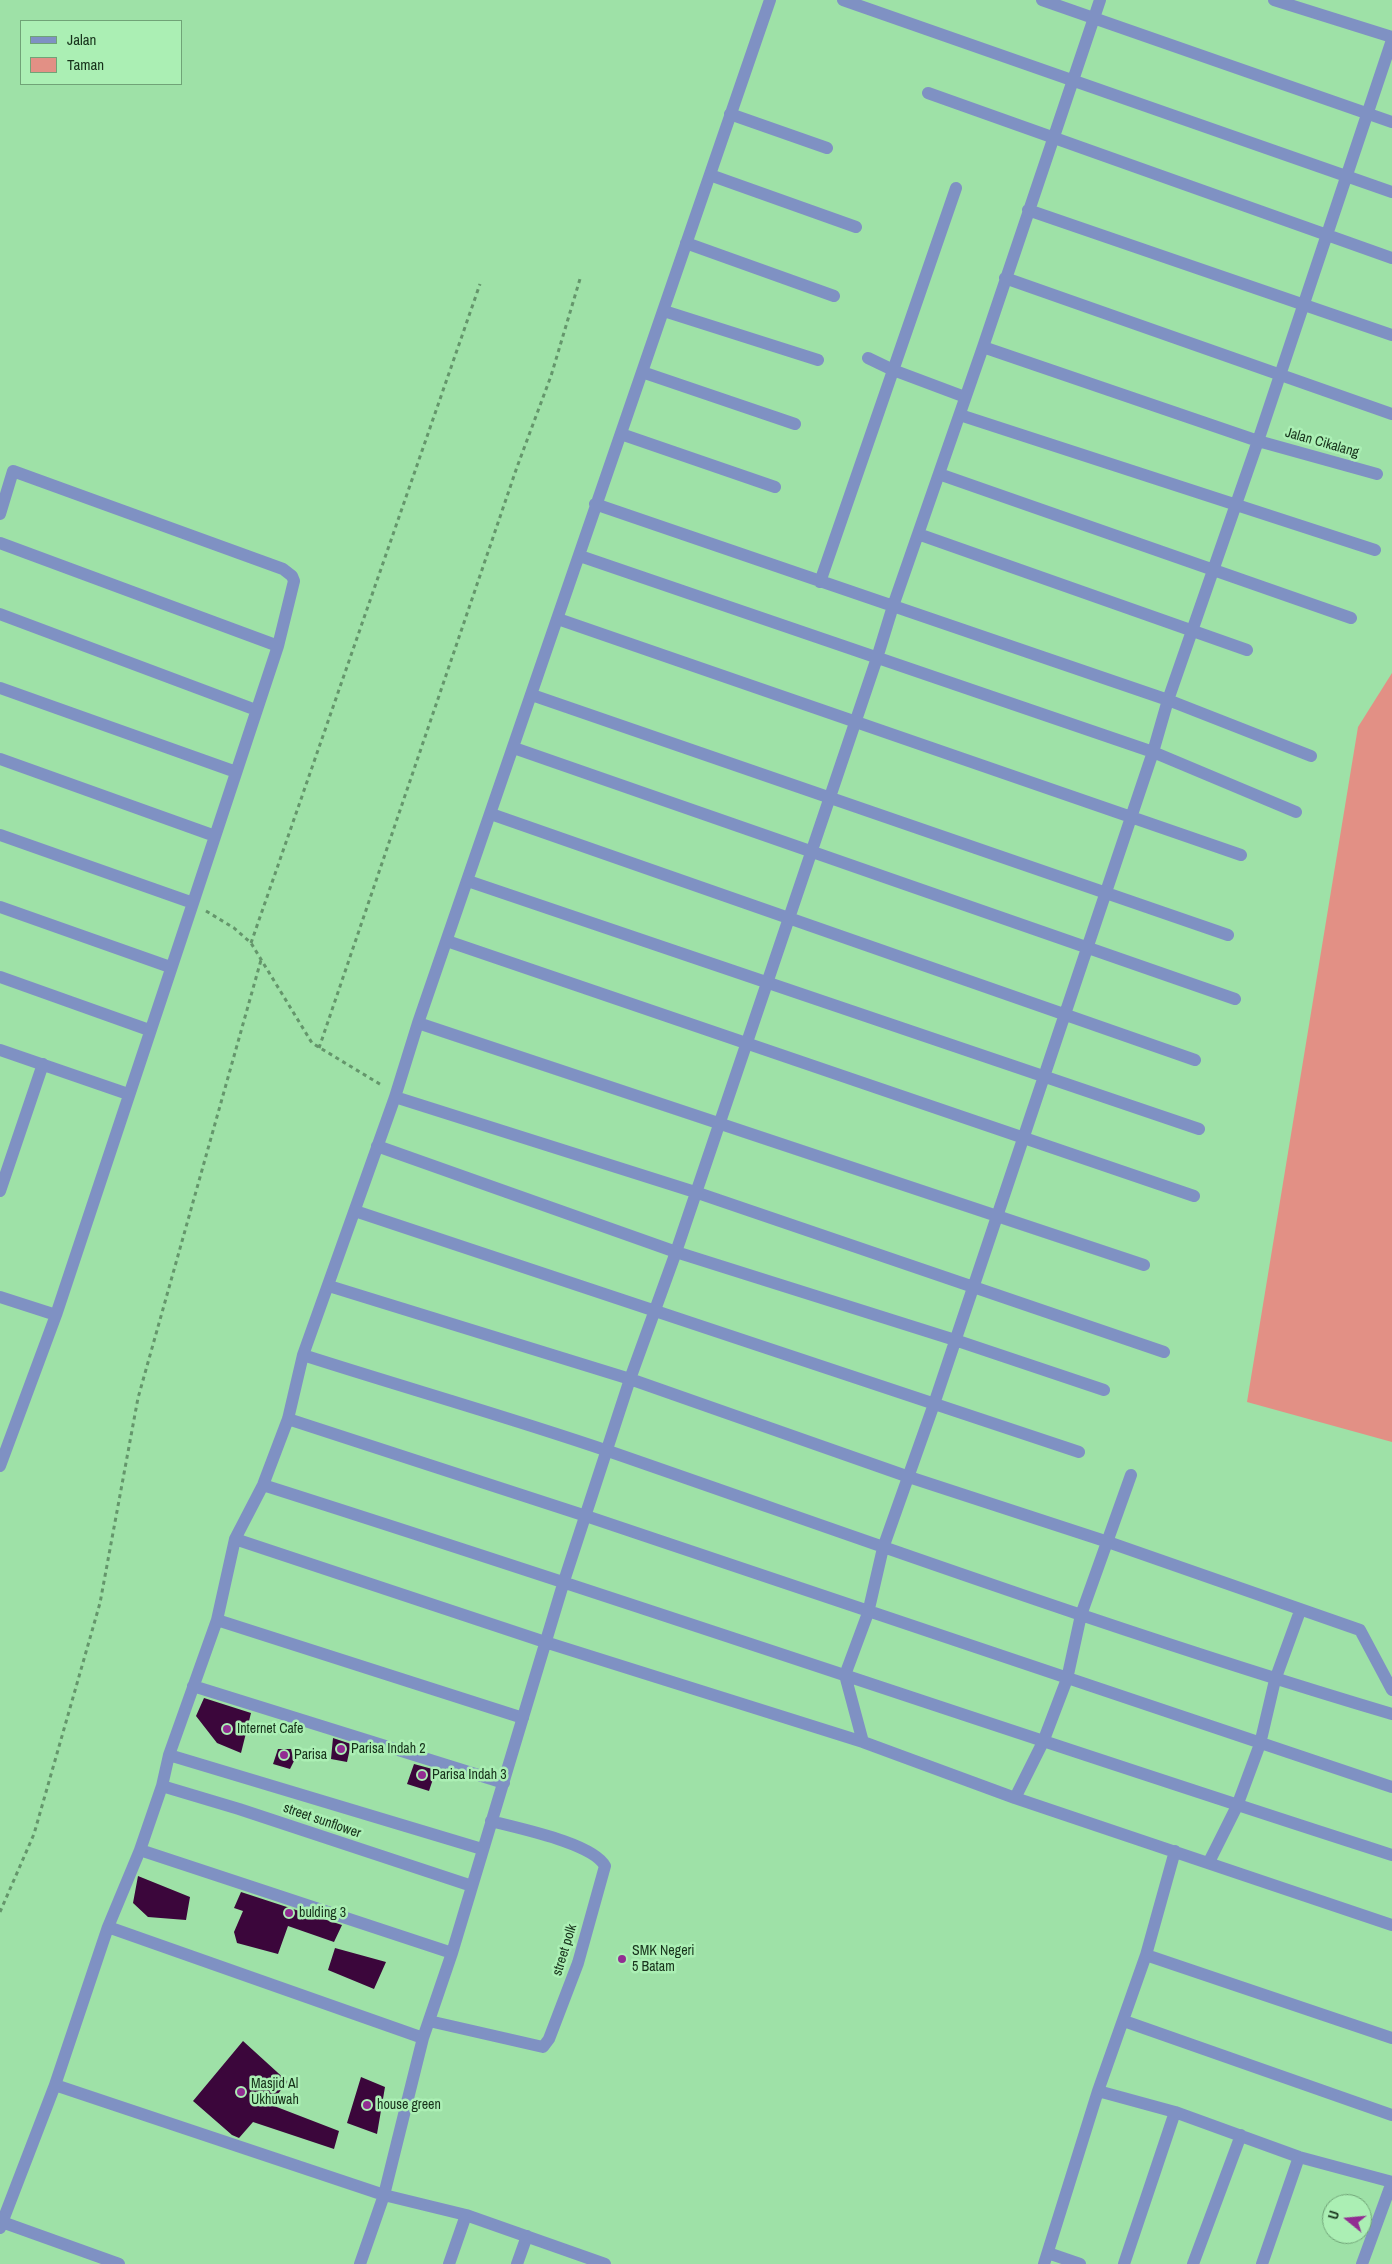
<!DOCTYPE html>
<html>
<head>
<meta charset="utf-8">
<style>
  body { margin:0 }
  #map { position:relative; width:1392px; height:2264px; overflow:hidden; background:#9ee1a7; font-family:"Archivo Narrow",sans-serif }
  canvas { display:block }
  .legend { position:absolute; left:20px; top:20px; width:162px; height:65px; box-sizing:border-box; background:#abefb4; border:1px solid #70a377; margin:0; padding:6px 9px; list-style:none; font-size:15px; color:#17321b }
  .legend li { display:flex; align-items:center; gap:10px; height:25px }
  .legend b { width:25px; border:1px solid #70a377 }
  .north { position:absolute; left:1322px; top:2194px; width:50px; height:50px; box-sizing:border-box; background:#abefb4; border:1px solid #70a377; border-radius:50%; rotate:287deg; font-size:14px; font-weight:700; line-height:20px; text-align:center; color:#17321b }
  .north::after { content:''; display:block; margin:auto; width:18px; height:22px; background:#922c92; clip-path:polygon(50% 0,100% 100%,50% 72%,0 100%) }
</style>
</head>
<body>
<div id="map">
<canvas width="1392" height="2264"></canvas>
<ul class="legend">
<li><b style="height:6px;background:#7f91c3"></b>Jalan</li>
<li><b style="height:14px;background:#e29085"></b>Taman</li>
</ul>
<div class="north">U</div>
</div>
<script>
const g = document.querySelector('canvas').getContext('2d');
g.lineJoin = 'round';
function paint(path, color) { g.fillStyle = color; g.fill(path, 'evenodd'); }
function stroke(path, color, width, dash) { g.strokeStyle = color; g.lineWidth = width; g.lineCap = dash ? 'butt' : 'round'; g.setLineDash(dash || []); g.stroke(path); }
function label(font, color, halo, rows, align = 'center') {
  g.font = font + ' "Archivo Narrow",sans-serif'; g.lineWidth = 5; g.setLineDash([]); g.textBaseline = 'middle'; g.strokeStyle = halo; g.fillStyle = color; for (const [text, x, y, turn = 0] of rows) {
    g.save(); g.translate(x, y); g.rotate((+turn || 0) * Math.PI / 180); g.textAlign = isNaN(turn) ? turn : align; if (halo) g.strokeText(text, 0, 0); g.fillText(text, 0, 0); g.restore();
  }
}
paint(new Path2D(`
  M1392,673V1442L1247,1402L1358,727Z`), '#e29085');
paint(new Path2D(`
  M204,1698L251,1713L241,1753L217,1743L196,1716Z
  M333,1738L351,1744L347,1762L331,1759Z
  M278,1749H291L294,1761L290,1769L273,1764Z
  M414,1764L436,1770L429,1791L407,1784Z
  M138,1876L190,1897L186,1920L148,1917L133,1903Z
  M241,1892L342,1925L334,1942L288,1926L278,1954L237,1943L234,1932L243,1911L234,1908Z
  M335,1948L386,1962L374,1989L328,1970Z
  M243,2041L288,2082L269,2104L339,2131L334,2149L253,2122L239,2138L232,2135L193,2101Z
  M361,2077L385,2087L377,2134L347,2123Z`), '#3b063b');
stroke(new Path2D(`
  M206,911L234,928L251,943L312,1043L383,1086
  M251,943L480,284
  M319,1048L517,467L551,376L580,279
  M0,1912L34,1834L100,1603L138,1398L261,960`), '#64966b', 3, [4, 4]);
stroke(new Path2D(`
  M843,0L1392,192
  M1042,0L1392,122
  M1274,0L1392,37
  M928,93L1392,258
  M730,114L827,148
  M710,175L856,227
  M1028,210L1392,335
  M686,243L834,296
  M1005,278L1392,414
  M664,311L818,360
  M983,347L1258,441L1377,474
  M868,358L893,370L965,397
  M642,372L795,424
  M960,415L1375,550
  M621,434L775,487
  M939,474L1351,618
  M595,504L1168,700L1311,756
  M0,514L13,471L283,569L292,576L294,581L278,646L193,903L56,1315L0,1466
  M918,534L1247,650
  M0,543L278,646
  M580,556L1153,752L1296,812
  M820,582L956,188
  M0,614L256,710
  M558,619L1241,855
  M0,688L236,772
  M532,695L1228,935
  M514,748L1235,999
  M0,759L215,836
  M491,814L1195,1060
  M0,835L193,903
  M468,881L1199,1129
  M0,907L170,967
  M447,941L1194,1196
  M0,977L149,1030
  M418,1023L1144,1265
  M0,1050L128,1094
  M395,1097L695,1192L1164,1352
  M377,1146L676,1252L955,1340L1104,1390
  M0,1191L43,1064
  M355,1211L1079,1452
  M329,1286L630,1379L909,1477L1108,1542L1360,1630L1392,1690
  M0,1297L56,1315
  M303,1355C406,1388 509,1417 611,1452C871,1542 1129,1636 1392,1714
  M288,1419L586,1516L1392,1787
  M263,1485C641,1605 1015,1734 1392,1855
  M235,1539L545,1642L863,1742L1015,1798L1392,1925
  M217,1620L523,1718
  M193,1686L504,1783
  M863,1742L845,1675L868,1613L883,1548L934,1404L1153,752L1168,700L1258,441L1392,40
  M169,1755L482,1849
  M162,1786L239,1809L472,1886
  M1015,1798L1043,1742L1067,1679L1081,1615L1131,1475
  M140,1850L452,1953
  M1209,1862L1237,1806L1260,1744L1275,1680L1300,1611
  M108,1927L423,2038
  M1146,1955L1392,2038
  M429,2021L543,2047L549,2039L578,1963L605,1866C593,1843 517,1828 491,1821
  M1124,2021L1392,2115
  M55,2085L384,2195L466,2215L605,2264
  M1098,2091L1175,2112L1299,2157L1392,2182
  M2,2222L119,2264
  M0,2228L55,2085L108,1927L140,1850L162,1786L169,1755L217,1620L235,1539L263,1485L288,1419L303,1355L395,1097L418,1023L770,0
  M1048,2253L1080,2264
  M360,2264L384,2195L423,2038L452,1953L564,1581L630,1379L676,1252L877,658L893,606L983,347L1100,0
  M449,2264L466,2215
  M517,2264L527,2236
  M1044,2264L1098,2091L1146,1955L1175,1851
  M1124,2264L1175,2112
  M1193,2264L1241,2135
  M1262,2264L1299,2157
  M1362,2264L1392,2182`), '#7f91c3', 12);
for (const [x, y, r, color] of [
  [227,1729,5,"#922c92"],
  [341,1749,5,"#922c92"],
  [284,1755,5,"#922c92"],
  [422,1775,5,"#922c92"],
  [289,1913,5,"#922c92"],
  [622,1959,5,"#922c92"],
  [241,2092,5,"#922c92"],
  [367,2105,5,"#922c92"]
]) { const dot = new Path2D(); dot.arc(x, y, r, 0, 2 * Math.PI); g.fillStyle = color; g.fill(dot); stroke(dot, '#abefb4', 2); }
label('14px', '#17321b', '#abefb4', [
  ["Jalan Cikalang",1322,443,16],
  ["street sunflower",322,1821,19],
  ["street polk",565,1950,-73]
]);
label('14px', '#17321b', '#abefb4', [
  ["Internet Cafe",237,1729],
  ["Parisa Indah 2",351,1749],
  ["Parisa",294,1755],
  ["Parisa Indah 3",432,1775],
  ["bulding 3",299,1913],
  ["SMK Negeri",632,1951],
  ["5 Batam",632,1967],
  ["Masjid Al",251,2084],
  ["Ukhuwah",251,2100],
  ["house green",377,2105]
], 'left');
</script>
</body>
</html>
